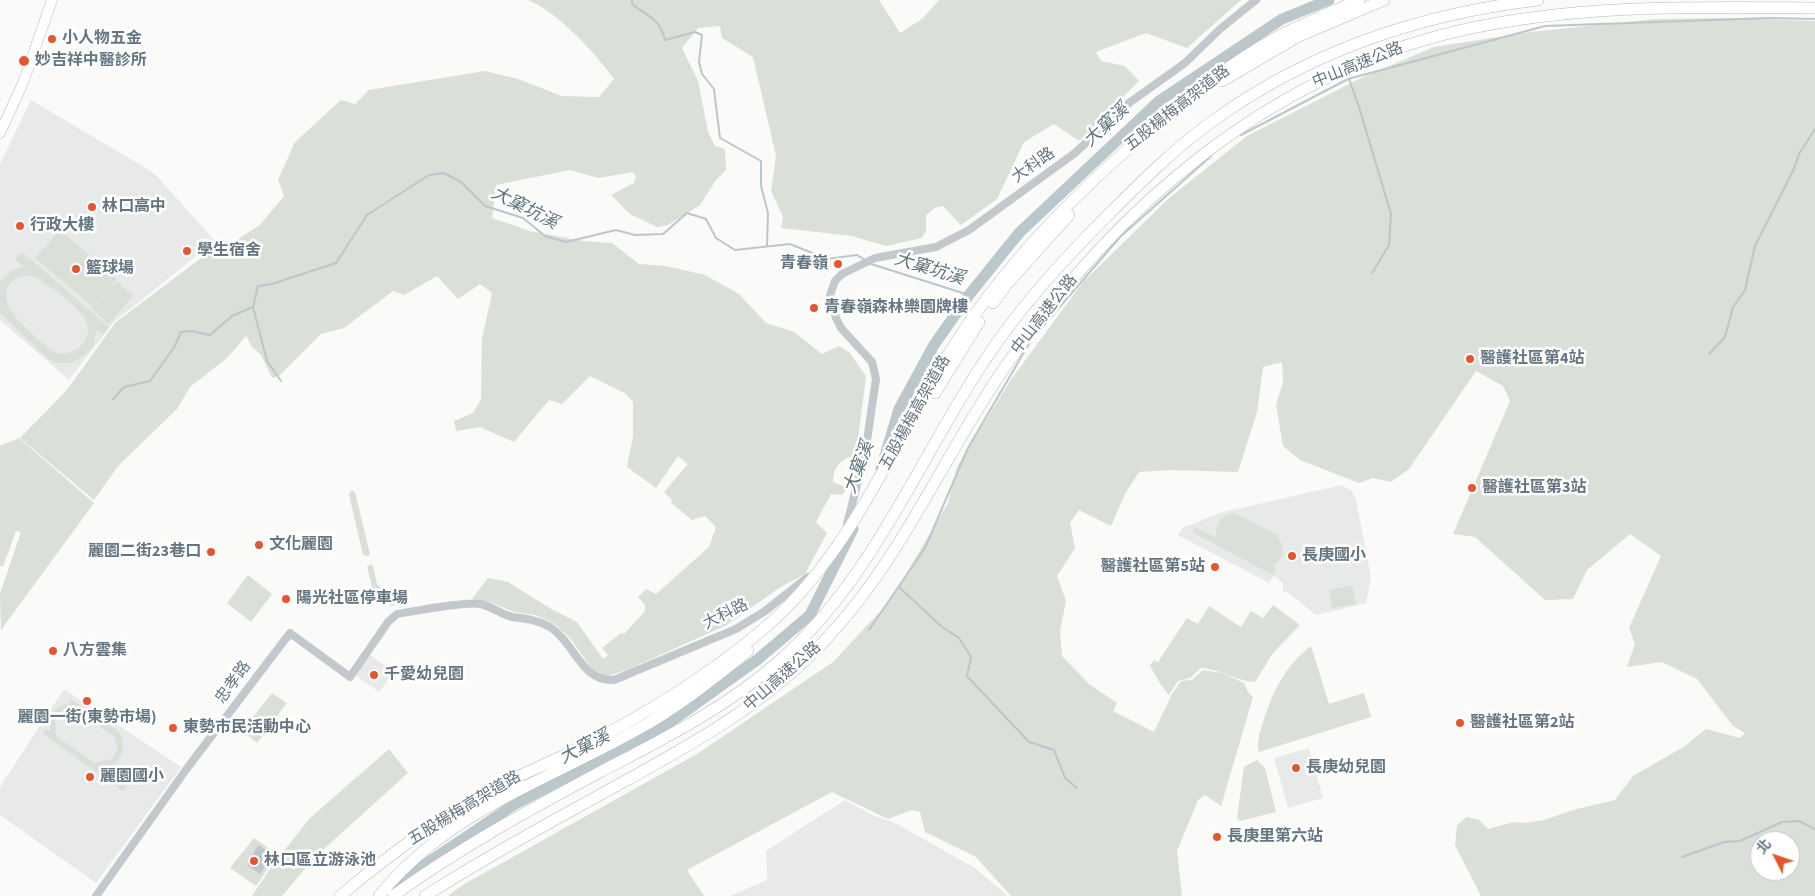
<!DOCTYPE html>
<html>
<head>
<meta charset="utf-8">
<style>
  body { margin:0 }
  #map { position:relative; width:1815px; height:896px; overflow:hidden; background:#fafaf8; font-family:"Source Sans 3","Noto Sans TC",sans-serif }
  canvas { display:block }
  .north { position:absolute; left:1750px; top:831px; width:50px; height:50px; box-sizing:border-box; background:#fff; border:1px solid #c1c8cd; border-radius:50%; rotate:311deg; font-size:14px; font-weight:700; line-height:20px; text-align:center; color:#657683 }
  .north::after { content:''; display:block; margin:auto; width:18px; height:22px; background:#e4572e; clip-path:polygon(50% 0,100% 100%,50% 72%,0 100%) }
</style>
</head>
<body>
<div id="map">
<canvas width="1815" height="896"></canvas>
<div class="north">北</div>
</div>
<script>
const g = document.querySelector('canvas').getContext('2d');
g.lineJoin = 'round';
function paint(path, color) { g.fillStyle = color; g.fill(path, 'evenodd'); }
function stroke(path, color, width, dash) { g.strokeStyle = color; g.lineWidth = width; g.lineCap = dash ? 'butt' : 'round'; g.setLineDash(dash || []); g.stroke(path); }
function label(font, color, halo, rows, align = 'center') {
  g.font = font + ' "Source Sans 3","Noto Sans TC",sans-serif'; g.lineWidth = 5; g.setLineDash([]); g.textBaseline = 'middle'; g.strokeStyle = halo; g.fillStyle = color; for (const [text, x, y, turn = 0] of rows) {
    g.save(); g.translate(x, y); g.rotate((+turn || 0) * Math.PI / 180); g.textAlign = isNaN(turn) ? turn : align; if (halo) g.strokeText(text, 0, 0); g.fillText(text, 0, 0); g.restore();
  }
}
paint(new Path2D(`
  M31,100L154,173L215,241L113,323L69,380L0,320V164Z
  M1342,485L1352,491L1356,500L1371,577L1366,603L1316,615L1287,592L1283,593V583L1274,576L1269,583L1178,535L1184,527L1223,512Z
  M370,655L394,672L379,692L358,677L356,673Z
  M64,689L181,767L96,883L0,815V787Z
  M1309,748L1323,798L1288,808L1274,758Z
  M845,800L874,816L895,823L975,868L1008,896H730L767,880L766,851Z`), '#e8e9e9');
paint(new Path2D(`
  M528,0H879L900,33L922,19L939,0H1241L1187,48L1146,33L1096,52L1101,61L1125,66L1139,81L1079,141L1054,124L1024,142L997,199L961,225L943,206L935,208L926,215V231L922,238L886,246L852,236L781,228L783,217L771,191L776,156L753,57L722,38L720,26L698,28L682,48L698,81L708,132L715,146L725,149L726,170L716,180L700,205L668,225L657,227L630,214L611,195L634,183L636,177L633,172L598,178L570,170L496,185L492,218L530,231L583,241L612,243L639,264L666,266L705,275L739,294L766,323L794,332L822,354L839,346L849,352L866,376L856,455C840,459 834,466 833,482L848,488L842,495L831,494L816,522L827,533L805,574L779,588L727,625L629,669L608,676L600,675L592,669L570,638L553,623L535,615L514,612L490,602L472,599L488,578L508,582L553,610L577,622L603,659L608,655L602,648L621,633L624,634L645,611V605L638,597L646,589L656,594L709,547L716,527L705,516L692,520L671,503L672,500L664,492L688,464L678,456L656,488L627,467L633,436V402L626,394L590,376L562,404L549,400L514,442L480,427L456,431L454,421L473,413L481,399L482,339L492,293L480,284L458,299L437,276L404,295L393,291L344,328L321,334L279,376L272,378L261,355L252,347L246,336L227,358L190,387L177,409L118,466L94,500L20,438L67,390L115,323L213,249L216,253L260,225L284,196L278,180L295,142L341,100L355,104L369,90L485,71L518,79L562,96L599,97L614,79C595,53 559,13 528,0Z
  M1727,18L1815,21V896H1481L1455,845L1457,825L1467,817L1479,820L1488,829L1514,822L1525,823L1544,820L1573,810L1615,800L1633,776L1685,746L1706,729L1740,738L1745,733L1733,726L1697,679L1662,662L1627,667L1635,644L1629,628L1661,556L1630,534L1587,570L1573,599L1545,600L1475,537L1453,534L1510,401L1503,386L1476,371L1409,469L1391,482L1373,478L1359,483L1300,460L1283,446L1276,405L1283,382L1282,362L1263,367L1257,412L1238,472L1171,470L1139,472L1126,492L1111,526L1079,510L1070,523L1075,548L1057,576L1066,601L1060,631L1062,656L1089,684L1117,703L1113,711L1154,732L1172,694L1181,681L1192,680L1203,670L1222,673L1244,683L1248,692L1253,697L1221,806L1205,795L1198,800L1177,851L1182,896H1011L976,857L925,832L920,812L912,810L888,819L832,792L687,870L704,896H448L461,886L697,754L833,662L890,601L948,503L957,467L1010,381L1083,282L1168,199L1247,136L1361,78L1434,47L1530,32L1655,19ZM1760,841H1790V871H1760Z
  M60,230L117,279L93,307L35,258Z
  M22,252L109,327L103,335L96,330L94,344L88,353L72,363H56L48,359L0,313V282L13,270L23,267L15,259ZM29,275C42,278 81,309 86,321C95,342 71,360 52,351C37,337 0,312 7,289C11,279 19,276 29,275Z
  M117,281L133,296L109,324L92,309Z
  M19,438L94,503L1,630L0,594L21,532L16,531L3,567L0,566V446Z
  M351,490L355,492L370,554L368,556L363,555L349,495Z
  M1231,513L1236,514L1276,534C1285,545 1286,559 1272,566L1276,568L1273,575L1192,532L1195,527L1216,537C1215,525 1220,518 1231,513Z
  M370,564L373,566L377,584L396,600L397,604L391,606L373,590L367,567Z
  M248,575L272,594L251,622L227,603Z
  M1352,585L1356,604L1332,608L1329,590Z
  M1273,605L1300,625L1273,653L1255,682C1236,681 1220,669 1201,668L1190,678L1178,681L1169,695L1161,685L1150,666L1154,660L1158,662L1187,618L1198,624L1209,606L1241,627L1251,611L1263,618Z
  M1311,646L1329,704L1364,693L1371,717L1259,752C1256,744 1260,733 1262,725C1272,694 1284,666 1311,646Z
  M272,693L287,703L257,743L242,731Z
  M71,699L118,731C128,747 122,763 105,770L127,786L123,791L43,734L46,729L51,732C48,718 52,706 68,704ZM69,709L77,711L114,736L118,749L112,759L94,763L56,736L55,721L63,711Z
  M389,749L408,773L315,857L282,896H252L272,866L310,818Z
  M1257,760L1265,768L1276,812L1240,821L1237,817L1244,767Z
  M254,838L277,854L256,886L230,868Z`), '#dadfd7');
paint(new Path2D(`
  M258,845L273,854L260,874L247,865Z`), '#bbc7cb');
stroke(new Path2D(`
  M632,0V4C649,18 659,17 665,40L695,32L702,35L699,62L702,74L714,89L720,138L761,161V186L768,213L767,245
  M1349,79L1359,107L1391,214L1389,245L1372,273
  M1241,135L1348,79L1545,26L1769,18L1815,19
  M871,264L969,295
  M253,307L267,361L281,381
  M1039,331L1120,237L1211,156
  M1709,354L1725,337L1733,307L1745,290L1755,246L1793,171L1799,154L1815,129
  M113,399L124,387L150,381L175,346L181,332L192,331L210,335L232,316L253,307L258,286L272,284L336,263L367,215L429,175L444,173L461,182L485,206L523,218L545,236L566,242L616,230L635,235L663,234L687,213L706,219L716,238L735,250L790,244L827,259L857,255L865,260
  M899,587L942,627L959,638L971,657L967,676L1029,742L1054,750L1065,778L1077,788
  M869,630L925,548L968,448L1030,342
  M1682,857L1724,842L1740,841L1782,822L1799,821L1815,829`), '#bbc7cb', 2);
stroke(new Path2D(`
  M881,469L899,409L934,345L969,295L1019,233L1159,101L1282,19L1329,0
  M390,888L515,804L662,728L757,660L810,615L853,529`), '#bbc7cb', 11);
const major = new Path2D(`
  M0,133L23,83L52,0`);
const highway = new Path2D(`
  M1222,81L1297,37L1384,0
  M993,303L1007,284L1069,215
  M935,393L979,322
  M340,896C384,859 431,824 481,795C510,779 540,767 569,753C640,718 708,677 768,625C850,553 890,451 945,360C1001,267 1076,192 1158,123C1201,87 1245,52 1295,28C1316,18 1338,9 1359,0
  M379,896C446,813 543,782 633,732C674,710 711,681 748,651
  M393,896C459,848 529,810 600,772C663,739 726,708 779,661C872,580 917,463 983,363C1019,308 1063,260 1109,214C1141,182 1174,149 1210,123C1307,52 1420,14 1538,0
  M425,896C485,858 545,825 607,791C687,747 766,705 828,637C902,558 944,455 1005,367C1115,208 1267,76 1458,31C1575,4 1696,7 1815,8`);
stroke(major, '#b5babe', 11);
stroke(highway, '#b4b9bd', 12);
stroke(new Path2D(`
  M847,524L865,454L876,379L872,362L841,328L836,318L830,295L835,281L842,274L875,258L936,247L969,230L1075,153L1129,103L1185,63L1220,29L1256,0
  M96,896L188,767L290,633L350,677L388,622L397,614C416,611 465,601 481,604C493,607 502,615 513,617C527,619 538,620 550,627C575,643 581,682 614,680L736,629L765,611L808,577`), '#c3c8cc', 8);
stroke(major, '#fff', 10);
stroke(highway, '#fff', 11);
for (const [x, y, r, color] of [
  [52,39,5,"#e4572e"],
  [24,61,6,"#e4572e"],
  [92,207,5,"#e4572e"],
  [20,226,5,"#e4572e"],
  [187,251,5,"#e4572e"],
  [838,264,5,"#e4572e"],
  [76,269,5,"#e4572e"],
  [814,308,5,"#e4572e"],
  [1470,359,5,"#e4572e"],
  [1472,488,5,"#e4572e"],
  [259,545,5,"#e4572e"],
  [211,552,5,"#e4572e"],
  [1292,556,5,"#e4572e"],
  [1215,567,5,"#e4572e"],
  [286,599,5,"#e4572e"],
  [53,651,5,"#e4572e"],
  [374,675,5,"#e4572e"],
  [87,701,5,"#e4572e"],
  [1460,723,5,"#e4572e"],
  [173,728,5,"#e4572e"],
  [1296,768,5,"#e4572e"],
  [90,777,5,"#e4572e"],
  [1217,837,5,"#e4572e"],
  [254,861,5,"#e4572e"]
]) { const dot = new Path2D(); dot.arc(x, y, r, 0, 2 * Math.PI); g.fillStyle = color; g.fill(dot); stroke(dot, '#fff', 2); }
label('bold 16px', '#657683', '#fff', [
  ["小人物五金",62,39],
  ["妙吉祥中醫診所",35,61],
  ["林口高中",102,207],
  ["行政大樓",30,226],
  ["學生宿舍",197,251],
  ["青春嶺",828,264,"right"],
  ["籃球場",86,269],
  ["青春嶺森林樂園牌樓",824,308],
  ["醫護社區第4站",1480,359],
  ["醫護社區第3站",1482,488],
  ["文化麗園",269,545],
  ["麗園二街23巷口",201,552,"right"],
  ["長庚國小",1302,556],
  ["醫護社區第5站",1205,567,"right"],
  ["陽光社區停車場",296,599],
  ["八方雲集",63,651],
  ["千愛幼兒園",384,675],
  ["麗園一街(東勢市場)",87,718,"center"],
  ["醫護社區第2站",1470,723],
  ["東勢市民活動中心",183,728],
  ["長庚幼兒園",1306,768],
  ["麗園國小",100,777],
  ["長庚里第六站",1227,837],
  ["林口區立游泳池",264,861]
], 'left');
label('16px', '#657683', '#fff', [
  ["中山高速公路",1358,66,-22],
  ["五股楊梅高架道路",1178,109,-38],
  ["大科路",1034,166,-35],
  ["中山高速公路",1045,315,-52],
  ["五股楊梅高架道路",916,413,-61],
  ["大科路",726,615,-26],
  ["中山高速公路",783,677,-41],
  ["忠孝路",234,683,-54],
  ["五股楊梅高架道路",465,809,-31]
]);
label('italic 18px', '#60757c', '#fff', [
  ["大窠溪",1107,126,-43],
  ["大窠坑溪",524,209,27],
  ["大窠坑溪",929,270,17],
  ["大窠溪",860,468,-69],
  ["大窠溪",585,748,-27]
]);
</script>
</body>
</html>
